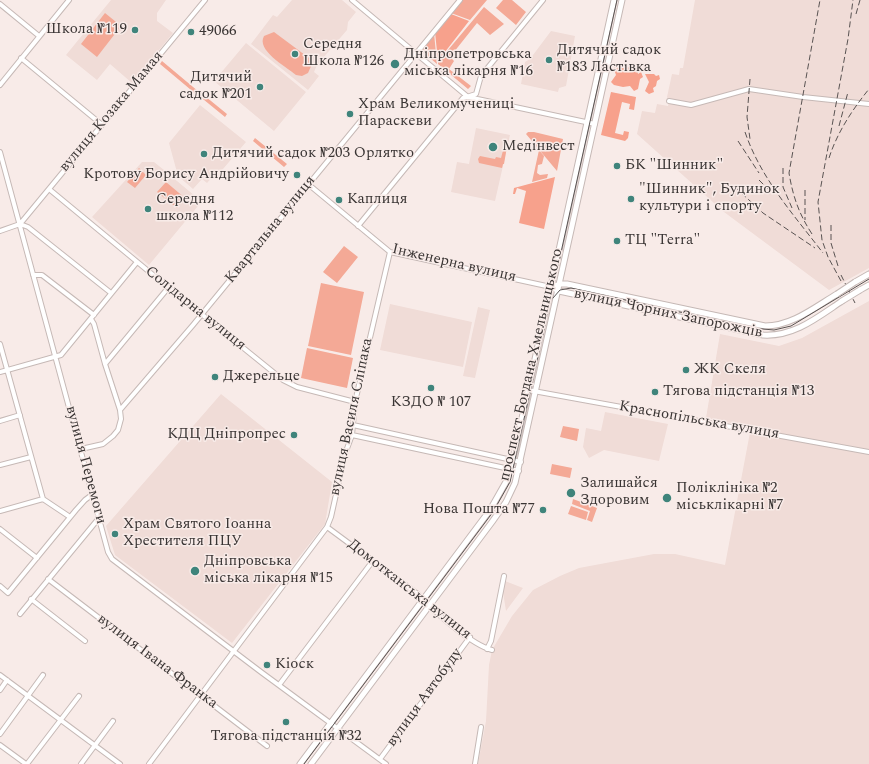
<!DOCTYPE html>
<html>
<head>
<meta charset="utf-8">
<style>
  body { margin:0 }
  canvas { display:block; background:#f8ebe8 }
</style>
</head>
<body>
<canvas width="869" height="764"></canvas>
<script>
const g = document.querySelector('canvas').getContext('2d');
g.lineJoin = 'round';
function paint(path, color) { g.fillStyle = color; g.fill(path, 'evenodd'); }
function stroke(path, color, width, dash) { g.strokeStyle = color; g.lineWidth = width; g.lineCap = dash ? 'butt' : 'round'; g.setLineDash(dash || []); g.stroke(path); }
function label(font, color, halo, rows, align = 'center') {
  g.font = font + ' Spectral,serif'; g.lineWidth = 3; g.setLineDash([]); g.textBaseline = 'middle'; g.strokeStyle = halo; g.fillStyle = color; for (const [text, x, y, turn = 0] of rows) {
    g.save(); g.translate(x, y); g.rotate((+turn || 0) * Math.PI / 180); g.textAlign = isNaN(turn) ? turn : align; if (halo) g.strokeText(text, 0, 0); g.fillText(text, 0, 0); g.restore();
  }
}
paint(new Path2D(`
  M111,0H166L157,13V21L173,33L132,83L110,64L97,80L66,55Z
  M292,0H342L356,12L348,22L347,30L317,65L314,72L319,76L308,90L251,44L273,15L277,17Z
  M695,0H869V268L829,290L724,212L637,134L642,111L655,113L657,104L668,106L669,101L667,97L672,74L679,75L680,68H683Z
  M551,31L575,36L566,86L559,88L558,92L521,84L525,62L530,59Z
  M246,43L306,92L274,131L214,81Z
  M200,105L246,142L223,169L216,173L207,183L202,179L193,189L178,176L169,143Z
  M476,128L510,135L495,201L451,192L457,162L469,164Z
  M142,162H154L164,170L163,172L169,177L171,176L195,196H198L203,200L149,265L92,217Z
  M869,301V764H478L486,721L489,665L492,650L512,616L533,590L560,576L579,568L654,554H675L725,565L751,427L706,418L720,334L779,346L802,338Z
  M390,304L472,322L463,367L380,350Z
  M478,307L490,310L475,378L463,376Z
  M221,394L332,482L325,524L232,643L115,555L106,526Z
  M605,412L668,424L659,461L604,450L589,458L583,447L586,428L601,431Z
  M505,581L523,588L506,611L503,592Z`), '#f0dcd7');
paint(new Path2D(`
  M462,0H487L470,20L451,13Z
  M503,0H512L526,12L516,25L496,8Z
  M484,7L504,24L490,35L477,23L450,57L454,61L449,69L471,86L468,89L438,64V62Z
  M105,13L121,26L97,57L81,44Z
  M274,32L309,58L312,64L308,73L302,76L296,75C285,66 256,50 264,36Z
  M434,33L437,64L423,52L422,48Z
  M162,61L199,92L197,95L160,64Z
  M200,92L227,114L225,117L198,95Z
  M528,132H534L563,139L557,171L526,134Z
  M509,135L504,164H503L502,168L479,163L478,159L480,156L495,159L496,157L501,158L505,143L508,141Z
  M255,138L287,164L284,167L253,141Z
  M539,150L544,156L542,164L538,165L537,173L540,175L548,174L547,178L532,182Z
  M139,168L146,175L135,188L127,182Z
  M166,182L185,198L177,208L157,192Z
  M344,246L358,257L337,283L323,272Z
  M321,283L364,292L351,355L308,346Z
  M307,348L353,358L347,388L301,378Z
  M563,426L579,429L577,441L560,437Z
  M552,464L572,468L570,478L550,474Z
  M573,499L597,508L592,522L587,520L590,511L572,504Z
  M571,506L588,512L586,520L568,514Z`), '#f4a996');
paint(new Path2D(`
  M451,14L469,21L438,61L435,32Z
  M616,64L631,68L633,67L637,70L638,74L641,72L643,77L640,79L638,89L634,91L630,86L623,87L614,85L611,82L616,75L614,69Z
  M645,74H654L656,76L659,75L660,79L657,81L656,86L653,88L654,92L649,94L645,91L649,82Z
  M611,92L636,97L634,110L629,109L630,104L622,102L615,133L623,135L624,131L629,132L628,138L625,141L601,135Z
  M555,177L544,229L519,223L526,191L517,188L515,194H513L514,188Z`), '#f7a18c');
const minor = new Path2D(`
  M352,0L468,97L595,124
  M0,4L39,36
  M21,58L101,124
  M0,85L69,0
  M669,101L691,105L749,89L803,97L869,104
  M0,152L108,552L112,559L261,672L386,764
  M308,184L390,252L551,287
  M49,189L147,270L283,380L297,387L355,402
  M20,224L205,0
  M20,224L28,227L111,293
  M358,226L463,98L476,94L481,76L543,0
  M0,231L20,224
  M33,275H42L94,315
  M0,344L43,499L70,517
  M105,364L168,288
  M0,372L61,355L137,262
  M528,390L869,452
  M120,410L193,325L460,0
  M0,421L20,415
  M353,425L521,462
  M352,435L519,471
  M81,449L103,444L113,436L118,430L121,419L120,410L105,364L94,324L91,319
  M0,465L31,457
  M0,511L43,499
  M327,527L419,595C433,611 472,645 492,650
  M0,529L37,558
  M48,579L267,746
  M0,586L8,593L76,510L85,500L93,494
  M31,599L85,641
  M20,614L99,518
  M487,649L491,641L504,576
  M0,675L120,764
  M279,685L372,562
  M0,690L7,680
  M0,734L43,675
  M0,745L26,764
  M380,759L470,637
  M27,764L79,696
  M81,764L113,721
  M149,764L327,527L331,517L345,454L352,435L355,402L390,252
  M475,764L481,727`);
const major = new Path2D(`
  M855,282L869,274
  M551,287L559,291L763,335C794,337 818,317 842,301
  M551,287L560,284H567L765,326C792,326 815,307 837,294
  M860,290L869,285
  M300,764L490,510L507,480L515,450L614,0
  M311,764L492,522L506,502L515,483L622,0`);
stroke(minor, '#c6b9b6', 6);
stroke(major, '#c6b9b6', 7);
stroke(minor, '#fff', 4);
stroke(major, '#fff', 5);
stroke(new Path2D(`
  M553,298L560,290L571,288L752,328L774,330L791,326L869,279
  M304,764L493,512L510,482L617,0`), '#595352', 1);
stroke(new Path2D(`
  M856,14L860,0
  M750,79L747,117L750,139
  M839,126L848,92
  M745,132C761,179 794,215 823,253
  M738,141L759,173
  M829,158C837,133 852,110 869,89
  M783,168V187L792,208
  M759,180L772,193
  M735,187L763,213L815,248
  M805,190V220
  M831,225V243L838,266
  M812,234C799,214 793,197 789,173L820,0
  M841,275L855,303
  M841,281L828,257L822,240L818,202L848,39L853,0`), '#595352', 1, [6, 3]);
const majorBridge = new Path2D(`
  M837,294L855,282
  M842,301L860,290`);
stroke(majorBridge, '#c6b9b6', 7, []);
stroke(majorBridge, '#fff', 5);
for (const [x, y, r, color] of [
  [135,30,4,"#3f847b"],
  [191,32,4,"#3f847b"],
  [295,54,4,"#3f847b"],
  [549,60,4,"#3f847b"],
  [395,64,5,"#3f847b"],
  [260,87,4,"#3f847b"],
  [350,114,4,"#3f847b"],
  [493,147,5,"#3f847b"],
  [204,154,4,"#3f847b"],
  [617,166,4,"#3f847b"],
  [297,175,4,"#3f847b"],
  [631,199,4,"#3f847b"],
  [339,200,4,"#3f847b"],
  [148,209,4,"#3f847b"],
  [617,241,4,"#3f847b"],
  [686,370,4,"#3f847b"],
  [215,377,4,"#3f847b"],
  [431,388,4,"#3f847b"],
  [655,392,4,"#3f847b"],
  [294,435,4,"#3f847b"],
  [571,493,5,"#3f847b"],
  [667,498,5,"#3f847b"],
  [543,510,4,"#3f847b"],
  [115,534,4,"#3f847b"],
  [195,571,5,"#3f847b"],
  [267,665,4,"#3f847b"],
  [286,722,4,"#3f847b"]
]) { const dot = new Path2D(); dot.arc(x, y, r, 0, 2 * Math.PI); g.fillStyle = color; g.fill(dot); stroke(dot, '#f8ebe8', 1.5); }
label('15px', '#3a3534', '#f8ebe8', [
  ["Школа №119",127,30,"right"],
  ["49066",199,32],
  ["Середня",303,45],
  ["Школа №126",303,62],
  ["Дитячий садок",557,51],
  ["№183 Ластівка",557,68],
  ["Дніпропетровська",404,55],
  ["міська лікарня №16",404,72],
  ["Дитячий",252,78,"right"],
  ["садок №201",252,95,"right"],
  ["Храм Великомучениці",358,105],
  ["Параскеви",358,122],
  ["Медінвест",502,147],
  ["Дитячий садок №203 Орлятко",212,154],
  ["БК \"Шинник\"",625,166],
  ["Кротову Борису Андрійовичу",289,175,"right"],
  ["\"Шинник\", Будинок",639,190],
  ["культури і спорту",639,207],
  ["Середня",156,200],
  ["школа №112",156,217],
  ["Каплиця",347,200],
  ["ТЦ \"Terra\"",625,241],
  ["ЖК Скеля",694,370],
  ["Джерельце",223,377],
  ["Тягова пiдстанцiя №13",663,392],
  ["КЗДО № 107",431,403,"center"],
  ["КДЦ Дніпропрес",286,435,"right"],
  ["Залишайся",580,484],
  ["Здоровим",580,501],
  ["Поліклініка №2",676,489],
  ["міськлікарні №7",676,506],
  ["Нова Пошта №77",535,510,"right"],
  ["Храм Святого Іоанна",123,525],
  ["Хрестителя ПЦУ",123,542],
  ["Дніпровська",204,562],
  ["міська лікарня №15",204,579],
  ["Кіоск",275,665],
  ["Тягова пiдстанцiя №32",286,737,"center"]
], 'left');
label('15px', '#3a3534', '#f8ebe8', [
  ["вулиця Козака Мамая",112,112,-50],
  ["Квартальна вулиця",271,230,-51],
  ["Інженерна вулиця",454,264,13],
  ["Солідарна вулиця",195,309,39],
  ["вулиця Чорних Запорожців",668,314,12],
  ["проспект Богдана Хмельницького",532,365,-77],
  ["вулиця Василя Сліпака",352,417,-78],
  ["Краснопільська вулиця",699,421,10],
  ["вулиця Перемоги",85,465,75],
  ["Домотканська вулиця",409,590,38],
  ["вулиця Івана Франка",157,662,37],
  ["вулиця Автобуду",425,698,-54]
]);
</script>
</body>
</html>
